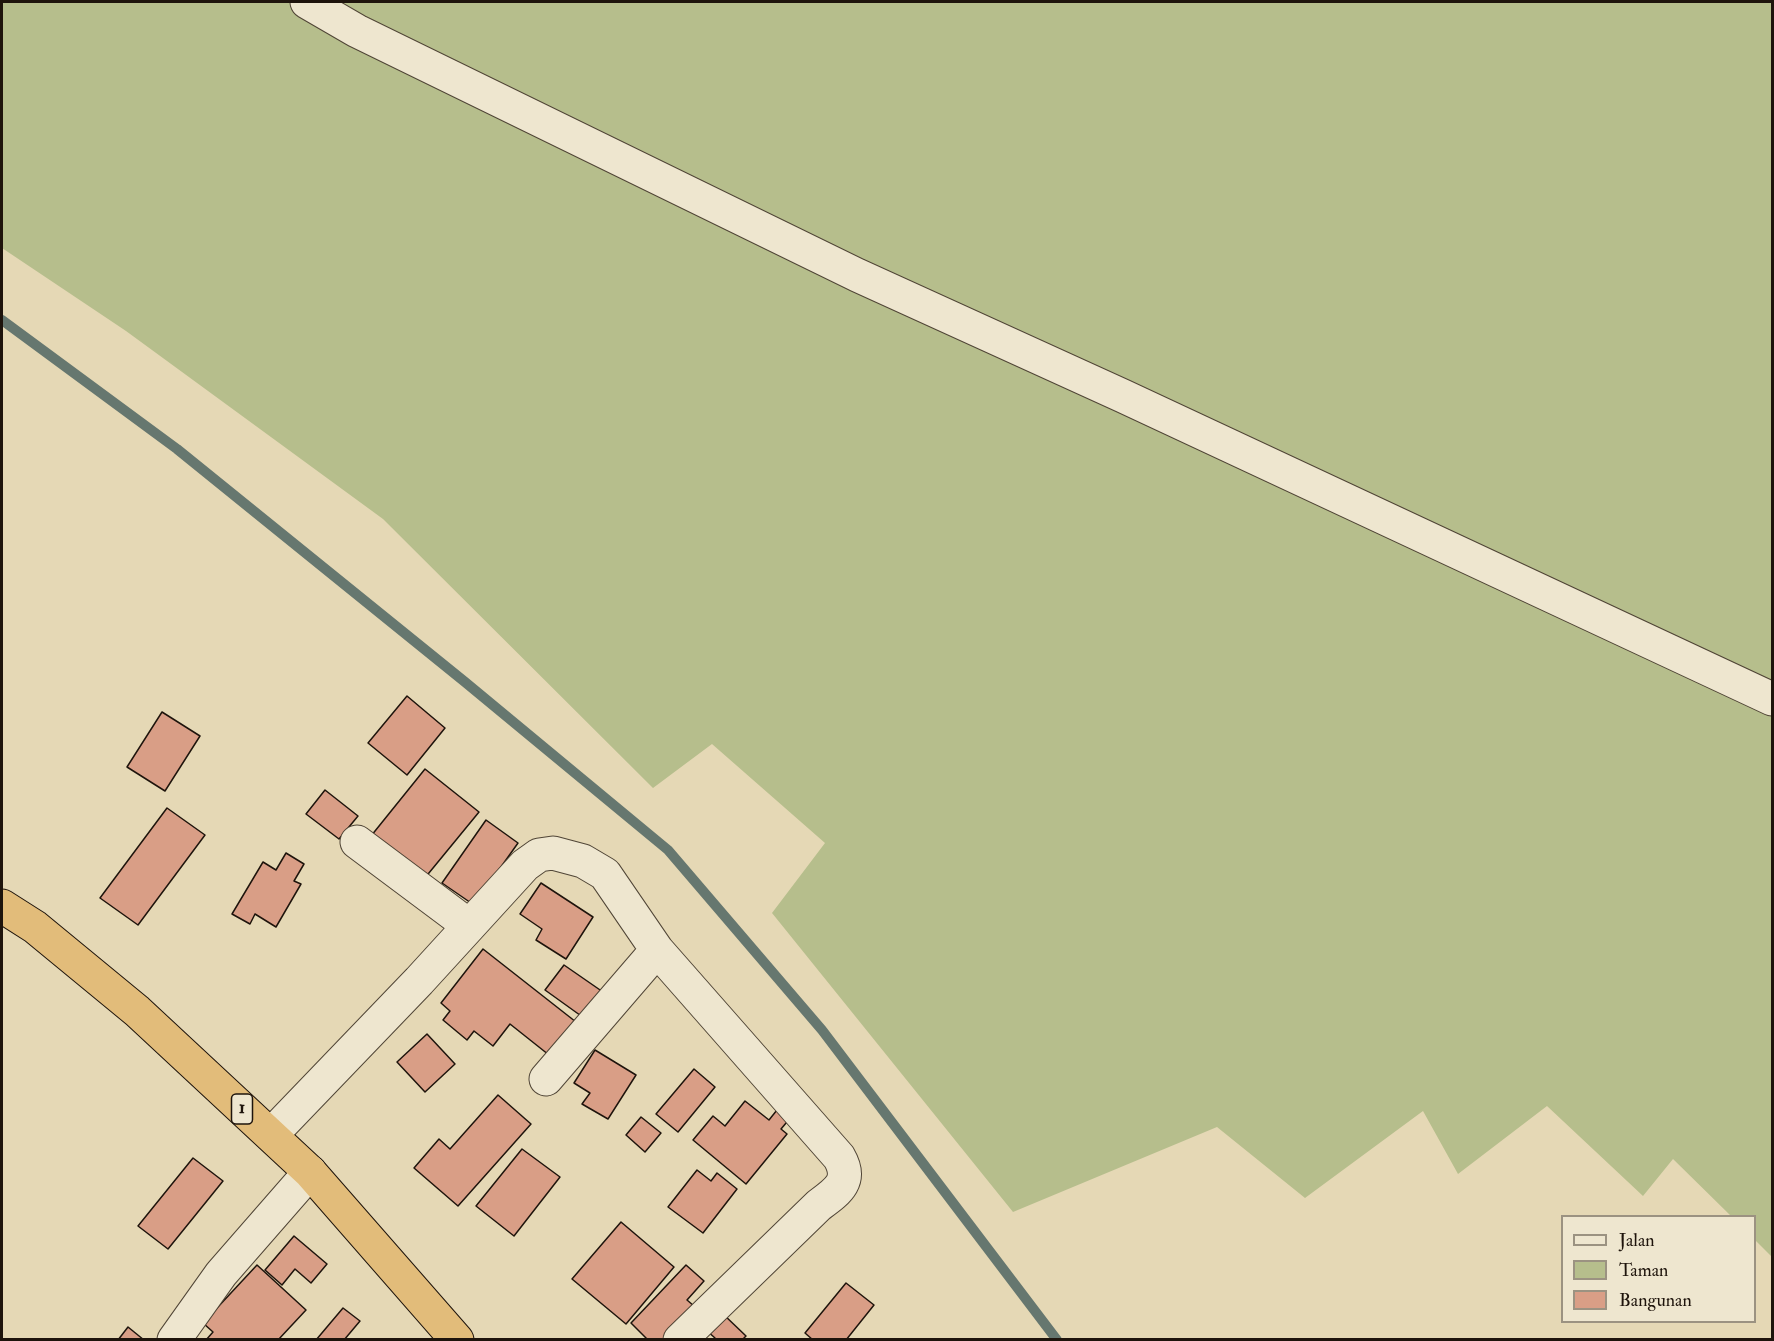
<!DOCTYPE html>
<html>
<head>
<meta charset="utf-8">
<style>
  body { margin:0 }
  #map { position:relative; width:1774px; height:1341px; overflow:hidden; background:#e5d8b5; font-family:"IM FELL Double Pica",serif }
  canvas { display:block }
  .frame { position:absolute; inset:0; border:3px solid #1e140c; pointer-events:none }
  .legend { position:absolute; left:1561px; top:1215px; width:195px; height:108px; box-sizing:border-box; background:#eee6cf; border:2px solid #9b9281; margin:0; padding:8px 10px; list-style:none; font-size:18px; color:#1e140c }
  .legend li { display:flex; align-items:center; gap:12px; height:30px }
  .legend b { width:30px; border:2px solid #9b9281 }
</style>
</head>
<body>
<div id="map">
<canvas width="1774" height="1341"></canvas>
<div class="frame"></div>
<ul class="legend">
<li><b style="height:8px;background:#eee6cf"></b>Jalan</li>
<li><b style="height:16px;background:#b6be8c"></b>Taman</li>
<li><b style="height:16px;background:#d99e86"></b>Bangunan</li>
</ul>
</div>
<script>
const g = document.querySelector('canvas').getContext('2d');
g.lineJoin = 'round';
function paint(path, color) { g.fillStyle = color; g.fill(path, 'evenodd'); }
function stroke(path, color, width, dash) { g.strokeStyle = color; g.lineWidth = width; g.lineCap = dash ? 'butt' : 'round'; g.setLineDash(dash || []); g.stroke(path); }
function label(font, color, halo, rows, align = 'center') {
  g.font = font + ' "IM FELL Double Pica",serif'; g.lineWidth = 6; g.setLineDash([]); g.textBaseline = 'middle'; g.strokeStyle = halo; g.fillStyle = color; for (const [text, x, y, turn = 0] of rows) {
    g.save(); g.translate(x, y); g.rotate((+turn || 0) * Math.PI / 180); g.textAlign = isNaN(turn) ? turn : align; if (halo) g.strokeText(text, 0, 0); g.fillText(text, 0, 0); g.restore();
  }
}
paint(new Path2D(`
  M2,2H1772V1257L1755,1240L1754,1216H1731L1673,1159L1643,1196L1547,1106L1458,1174L1423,1111L1305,1198L1217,1127L1013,1212L772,913L825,843L712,744L653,788L383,519L126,331L2,248Z`), '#b6be8c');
stroke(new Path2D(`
  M2,320L177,449L465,682L668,850L822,1030L1057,1340`), '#66776f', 10);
const building = new Path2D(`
  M407,696L445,728L407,775L368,743Z
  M162,712L200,736L165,791L127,767Z
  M425,769L479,812L424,879L371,836Z
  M325,790L358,816L339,839L306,814Z
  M167,808L205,835L138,925L100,898Z
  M486,820L518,843L474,905L442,883Z
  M286,853L304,864L294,881L301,884L276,927L255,914L250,924L232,914L263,862L276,870Z
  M541,883L593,917L566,959L536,940L542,929L520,914Z
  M483,949L576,1022L549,1055L510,1024L493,1046L474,1031L467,1040L443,1020L450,1011L441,1003Z
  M564,965L603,992L584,1018L545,990Z
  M427,1034L455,1064L425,1092L397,1062Z
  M595,1050L636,1075L608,1119L582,1104L590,1093L574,1083Z
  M694,1069L715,1087L678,1132L656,1114Z
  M498,1095L531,1124L458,1206L414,1168L439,1139L450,1149Z
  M785,1100L797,1110L781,1129L787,1134L746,1184L693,1140L713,1116L725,1126L745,1101L769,1120Z
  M641,1117L661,1133L645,1152L626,1135Z
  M522,1149L560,1177L514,1236L476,1206Z
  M193,1158L223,1181L168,1249L138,1226Z
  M697,1170L711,1181L717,1173L737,1189L703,1233L668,1207Z
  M621,1222L674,1267L626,1324L572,1279Z
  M294,1236L327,1264L311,1283L295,1269L282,1285L265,1270Z
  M257,1265L306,1310L278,1340H206L213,1332L203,1323Z
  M686,1265L704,1281L687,1300L701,1312L676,1340H648L631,1323Z
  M846,1283L874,1305L846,1340H813L805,1333Z
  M343,1308L360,1321L344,1340H316Z
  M722,1313L746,1336L742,1340H713L715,1338L706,1330Z
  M128,1327L144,1340H118Z`);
paint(building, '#d99e86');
stroke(building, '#1e140c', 1.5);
const minor = new Path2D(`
  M307,2L357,31L857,275L1123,396L1772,699
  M357,842L468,925
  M657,950L839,1157C853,1181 838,1191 819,1205L680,1340
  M271,1135L419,981L525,865L539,855L553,853L583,861L605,874L657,950L546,1079
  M174,1340L221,1274L310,1172`);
const highway = new Path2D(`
  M2,906L35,927L137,1011L310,1172L457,1340`);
stroke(minor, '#504536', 35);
stroke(highway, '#1e140c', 35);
stroke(minor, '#eee6cf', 33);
stroke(highway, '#e2bc7a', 33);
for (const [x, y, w] of [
  [242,1109,21]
]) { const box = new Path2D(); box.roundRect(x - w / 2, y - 15, w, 30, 4.5); g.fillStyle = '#eee6cf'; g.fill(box); stroke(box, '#1e140c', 1.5); }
label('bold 18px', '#1e140c', null, [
  ["1",242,1109]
]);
</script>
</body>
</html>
